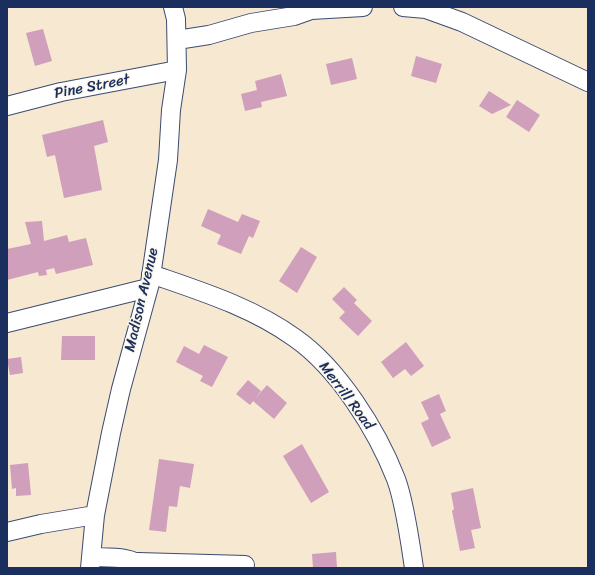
<!DOCTYPE html>
<html>
<head>
<meta charset="utf-8">
<style>
  body { margin:0 }
  #map { position:relative; width:595px; height:575px; overflow:hidden; background:#f6e8d1; font-family:Sriracha,sans-serif }
  canvas { display:block }
  .frame { position:absolute; inset:0; border:8px solid #1b2f5e; pointer-events:none }
</style>
</head>
<body>
<div id="map">
<canvas width="595" height="575"></canvas>
<div class="frame"></div>
</div>
<script>
const g = document.querySelector('canvas').getContext('2d');
g.lineJoin = 'round';
function paint(path, color) { g.fillStyle = color; g.fill(path, 'evenodd'); }
function stroke(path, color, width, dash) { g.strokeStyle = color; g.lineWidth = width; g.lineCap = dash ? 'butt' : 'round'; g.setLineDash(dash || []); g.stroke(path); }
function label(font, color, halo, rows, align = 'center') {
  g.font = font + ' Sriracha,sans-serif'; g.lineWidth = 3; g.setLineDash([]); g.textBaseline = 'middle'; g.strokeStyle = halo; g.fillStyle = color; for (const [text, x, y, turn = 0] of rows) {
    g.save(); g.translate(x, y); g.rotate((+turn || 0) * Math.PI / 180); g.textAlign = isNaN(turn) ? turn : align; if (halo) g.strokeText(text, 0, 0); g.fillText(text, 0, 0); g.restore();
  }
}
paint(new Path2D(`
  M43,29L52,61L35,66L26,33Z
  M416,56L442,64L436,83L411,76Z
  M352,58L357,79L331,85L326,64Z
  M281,74L287,96L261,102L262,107L245,111L241,94L257,90L255,81Z
  M489,91L511,105L492,114L479,106Z
  M517,100L540,115L529,132L506,117Z
  M103,120L108,142L94,146L102,190L64,198L55,155L47,157L42,135Z
  M208,209L238,222L242,214L260,221L253,238L249,236L241,254L217,244L221,235L201,226Z
  M42,221L44,241L67,235L69,242L86,238L93,265L56,274L54,268L46,270L47,275L39,276L38,272L7,280V249L31,244L25,222Z
  M301,247L317,257L297,293L279,281Z
  M344,287L357,300L354,303L372,321L358,336L339,318L345,312L332,299Z
  M62,336H95V360H61Z
  M406,342L424,366L411,376L405,369L393,378L381,362Z
  M204,345L228,357L212,387L200,381L203,376L176,362L184,346L199,354Z
  M21,357L23,373L10,375L7,359Z
  M248,380L261,391L250,405L236,394Z
  M267,385L287,403L274,419L253,401Z
  M439,394L446,411L440,414L451,438L432,447L421,423L429,419L421,402Z
  M302,444L329,492L311,503L283,456Z
  M159,459L194,464L190,488L180,486L177,507L169,506L166,532L149,530Z
  M28,463L31,495L16,496V488L12,489L10,465Z
  M473,488L481,528L471,530L475,548L460,551L452,511L454,509L451,493Z
  M336,552L337,568H313L312,554Z`), '#cf9fbb');
const minor = new Path2D(`
  M403,7L426,9L462,22L588,82
  M177,40L209,35L251,23L294,16L311,10L363,7
  M7,106L61,92L177,70
  M151,274C200,291 252,307 295,338C338,368 377,430 396,479C405,503 410,542 414,568
  M7,323L148,288
  M7,532L41,524L95,515
  M91,557C107,558 132,555 143,568
  M138,562L245,565
  M90,568L95,515L111,433L121,389L150,283L168,160L171,110L177,70L176,19L173,7`);
stroke(minor, '#3c4b6f', 20);
stroke(minor, '#fff', 18);
label('15px', '#1b2f5e', '#fbf7ec', [
  ["Pine Street",92,87,-11],
  ["Madison Avenue",142,300,-77],
  ["Merrill Road",346,396,53]
]);
</script>
</body>
</html>
